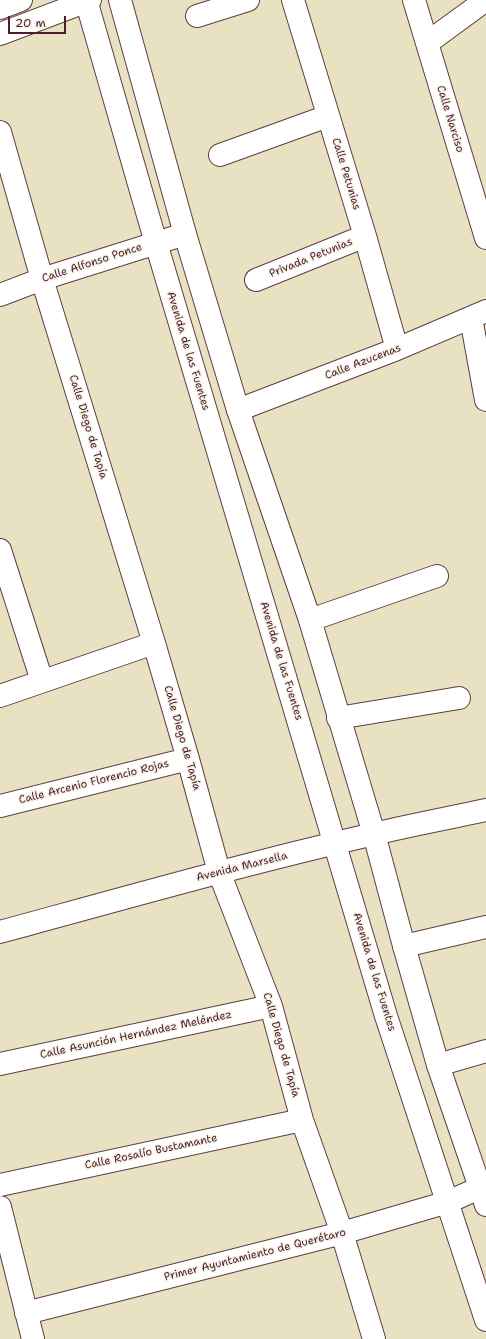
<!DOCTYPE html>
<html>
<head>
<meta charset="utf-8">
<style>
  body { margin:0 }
  #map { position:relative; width:486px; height:1339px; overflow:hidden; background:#e8e2c2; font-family:"Shantell Sans",sans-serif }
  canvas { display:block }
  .scale { position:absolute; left:8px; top:16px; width:58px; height:18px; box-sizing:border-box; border:2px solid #4a1f2b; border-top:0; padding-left:5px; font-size:12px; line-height:14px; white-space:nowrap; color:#4a1f2b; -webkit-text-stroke:3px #f7f3e8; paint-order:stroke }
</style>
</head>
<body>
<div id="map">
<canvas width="486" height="1339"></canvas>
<div class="scale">20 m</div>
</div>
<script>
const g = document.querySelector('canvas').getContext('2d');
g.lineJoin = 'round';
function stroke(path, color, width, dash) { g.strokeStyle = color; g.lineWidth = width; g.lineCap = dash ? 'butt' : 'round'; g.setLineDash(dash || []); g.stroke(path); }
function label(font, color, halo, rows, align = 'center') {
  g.font = font + ' "Shantell Sans",sans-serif'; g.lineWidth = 3; g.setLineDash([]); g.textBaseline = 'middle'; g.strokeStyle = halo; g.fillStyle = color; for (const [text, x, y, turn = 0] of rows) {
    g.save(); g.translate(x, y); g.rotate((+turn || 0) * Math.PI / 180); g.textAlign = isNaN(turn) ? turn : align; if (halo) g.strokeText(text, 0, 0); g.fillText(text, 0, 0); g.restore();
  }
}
const minor = new Path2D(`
  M293,0L365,236L397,349
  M414,0L486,238
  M0,8L21,0
  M197,16L248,0
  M0,34L90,0
  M427,43L486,0
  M0,132L42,279L154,643L188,759L219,872L271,1006L302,1120L342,1233L374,1339
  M220,155L328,116
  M256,280L365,236
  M0,295L42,279L185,234
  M471,318L486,400
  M238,410L397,349L486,311
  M0,550L42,681
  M310,620L437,576
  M0,696L154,643
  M338,718L459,698
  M0,806L188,759
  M0,932C124,898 248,863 374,834C411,825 449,818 486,810
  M404,946L486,927
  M0,1064L271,1006
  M438,1065L486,1051
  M0,1185L302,1120
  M0,1207L33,1339
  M26,1313L342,1233L448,1202L486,1185`);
const major = new Path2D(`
  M86,0L156,243L386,1016L486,1320
  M120,0L185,234L238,410L310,620L374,834L404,946L438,1065L486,1205`);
stroke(minor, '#623c42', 24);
stroke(major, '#623c42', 24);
stroke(minor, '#fff', 22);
stroke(major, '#fff', 22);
label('11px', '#4a1f2b', '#f7f3e8', [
  ["Calle Narciso",450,119,73],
  ["Calle Petunias",346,174,73],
  ["Privada Petunias",311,258,-22],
  ["Calle Alfonso Ponce",92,263,-18],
  ["Avenida de las Fuentes",188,351,73],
  ["Calle Azucenas",363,362,-21],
  ["Calle Diego de Tapía",88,427,73],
  ["Avenida de las Fuentes",281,661,73],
  ["Calle Diego de Tapía",182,738,74],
  ["Calle Arcenio Florencio Rojas",94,782,-14],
  ["Avenida Marsella",242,867,-14],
  ["Avenida de las Fuentes",374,972,73],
  ["Calle Asunción Hernández Meléndez",136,1035,-12],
  ["Calle Diego de Tapía",281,1045,74],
  ["Calle Rosalío Bustamante",151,1152,-12],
  ["Primer Ayuntamiento de Querétaro",255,1255,-14]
]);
</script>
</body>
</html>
